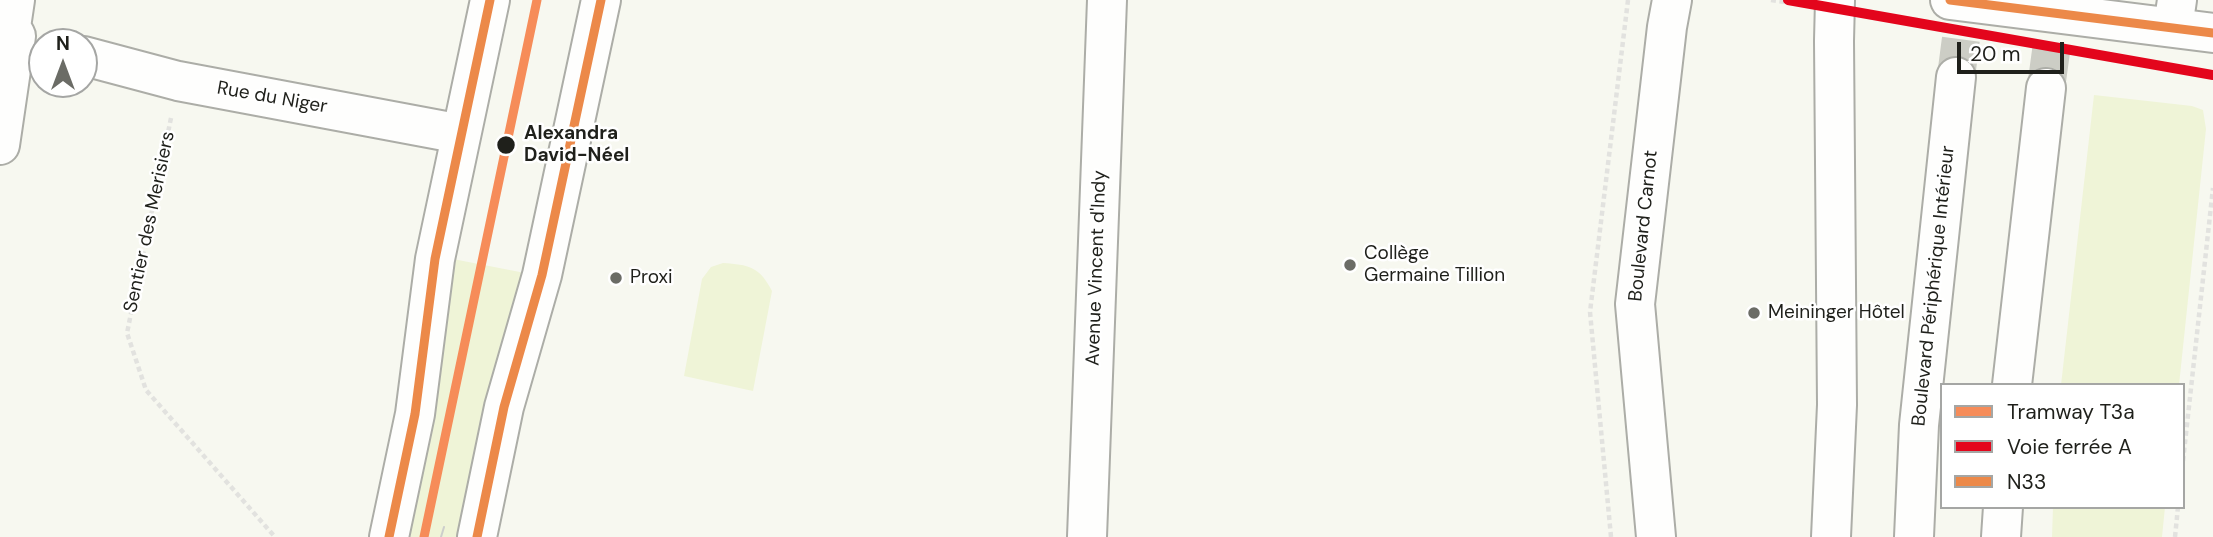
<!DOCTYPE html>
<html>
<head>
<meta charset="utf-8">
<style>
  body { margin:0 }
  #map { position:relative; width:2213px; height:537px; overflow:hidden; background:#f7f8f0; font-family:"DM Sans",sans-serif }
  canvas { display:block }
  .legend { position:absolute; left:1940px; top:383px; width:245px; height:126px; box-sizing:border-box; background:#fff; border:2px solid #a5a6a4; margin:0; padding:9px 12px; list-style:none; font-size:21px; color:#1f201b }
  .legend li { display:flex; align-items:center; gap:14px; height:35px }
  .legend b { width:35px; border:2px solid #a5a6a4 }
  .north { position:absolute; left:28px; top:28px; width:70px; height:70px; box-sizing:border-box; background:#fff; border:2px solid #a5a6a4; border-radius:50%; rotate:0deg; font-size:19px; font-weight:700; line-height:28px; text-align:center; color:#1f201b }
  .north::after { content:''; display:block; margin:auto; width:24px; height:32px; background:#6b6c66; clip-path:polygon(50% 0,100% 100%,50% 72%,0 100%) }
  .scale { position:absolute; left:1957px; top:42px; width:107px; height:32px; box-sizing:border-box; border:4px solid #1f201b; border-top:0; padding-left:9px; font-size:21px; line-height:24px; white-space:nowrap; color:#1f201b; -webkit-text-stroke:5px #fff; paint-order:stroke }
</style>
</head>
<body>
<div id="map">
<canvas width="2213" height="537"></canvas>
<ul class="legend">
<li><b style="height:9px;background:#f68c59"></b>Tramway T3a</li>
<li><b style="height:9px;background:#e3051c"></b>Voie ferrée A</li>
<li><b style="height:9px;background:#ec8949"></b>N33</li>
</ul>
<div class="north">N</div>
<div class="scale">20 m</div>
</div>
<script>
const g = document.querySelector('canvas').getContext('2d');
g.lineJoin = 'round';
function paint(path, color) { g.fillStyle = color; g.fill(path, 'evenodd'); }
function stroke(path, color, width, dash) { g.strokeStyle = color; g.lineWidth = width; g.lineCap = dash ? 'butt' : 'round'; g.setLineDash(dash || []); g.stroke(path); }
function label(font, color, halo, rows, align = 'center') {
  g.font = font + ' "DM Sans",sans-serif'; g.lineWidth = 5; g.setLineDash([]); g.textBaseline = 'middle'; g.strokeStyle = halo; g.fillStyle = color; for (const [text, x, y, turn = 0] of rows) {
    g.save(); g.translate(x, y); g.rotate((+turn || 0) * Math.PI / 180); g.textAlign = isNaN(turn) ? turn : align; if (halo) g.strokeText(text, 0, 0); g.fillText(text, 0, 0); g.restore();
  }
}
paint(new Path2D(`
  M2094,95L2192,106L2203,110L2206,129L2179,385H2061Z
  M453,259L525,273L462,537H406Z
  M723,263C749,265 759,266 772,291L753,391L684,376L702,279L711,267Z
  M2053,507H2165L2162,537H2052Z`), '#eff4d7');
stroke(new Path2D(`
  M1956,77L1966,0
  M2046,88L2058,0`), '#cccdc5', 38, [38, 19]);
const minor = new Path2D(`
  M2173,27L2177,0
  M84,56L178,81L461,134
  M0,145L16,36L11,27L15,0
  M1087,537L1107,0
  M1656,537L1635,304L1667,27L1672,0`);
const major = new Path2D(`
  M1950,0L2213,33
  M389,537L415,414L435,259L490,0
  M477,537L504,407L542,275L601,0`);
const highway = new Path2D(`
  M2012,385L2046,88
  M1831,537L1837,405L1834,41L1835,0
  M1914,537L1919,425L1956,77
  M2001,537L2003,507`);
stroke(minor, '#acada7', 42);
stroke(major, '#acada7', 42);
stroke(highway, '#acada7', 42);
stroke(new Path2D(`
  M1771,0L1800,4
  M1871,14L1918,20
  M171,118L127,333L146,390L275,537
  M2183,461L2213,188
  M1611,537L1590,312L1628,0
  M2175,537L2178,507`), '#e2e2df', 4.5, [5, 3.5]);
stroke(minor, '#fefefd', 38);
stroke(major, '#fefefd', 38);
stroke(highway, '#fefefd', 38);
stroke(new Path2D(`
  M441,537L444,527`), '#cccecb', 2);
stroke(new Path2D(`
  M1950,0L2213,33
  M389,537L415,414L435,259L490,0
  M477,537L504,407L542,275L601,0`), '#ec8949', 9);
stroke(new Path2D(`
  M1788,0L2213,75`), '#e3051c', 10);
stroke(new Path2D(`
  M424,537L537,0`), '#f68c59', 9);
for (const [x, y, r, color] of [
  [506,145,10,"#1f201b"],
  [1350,265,7,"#6b6c66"],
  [616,278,7,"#6b6c66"],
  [1754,313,7,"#6b6c66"]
]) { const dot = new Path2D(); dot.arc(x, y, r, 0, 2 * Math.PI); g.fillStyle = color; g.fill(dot); stroke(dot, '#fff', 2.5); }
label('19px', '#1f201b', '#fff', [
  ["Rue du Niger",272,98,10],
  ["Sentier des Merisiers",150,222,-78],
  ["Boulevard Carnot",1644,226,-84],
  ["Avenue Vincent d'Indy",1097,268,-88],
  ["Boulevard Périphérique Intérieur",1934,286,-84]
]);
label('bold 19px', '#1f201b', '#fff', [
  ["Alexandra",524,134],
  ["David-Néel",524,156]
], 'left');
label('19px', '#1f201b', '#fff', [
  ["Collège",1364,254],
  ["Germaine Tillion",1364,276],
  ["Proxi",630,278],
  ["Meininger Hôtel",1768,313]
], 'left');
</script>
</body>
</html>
